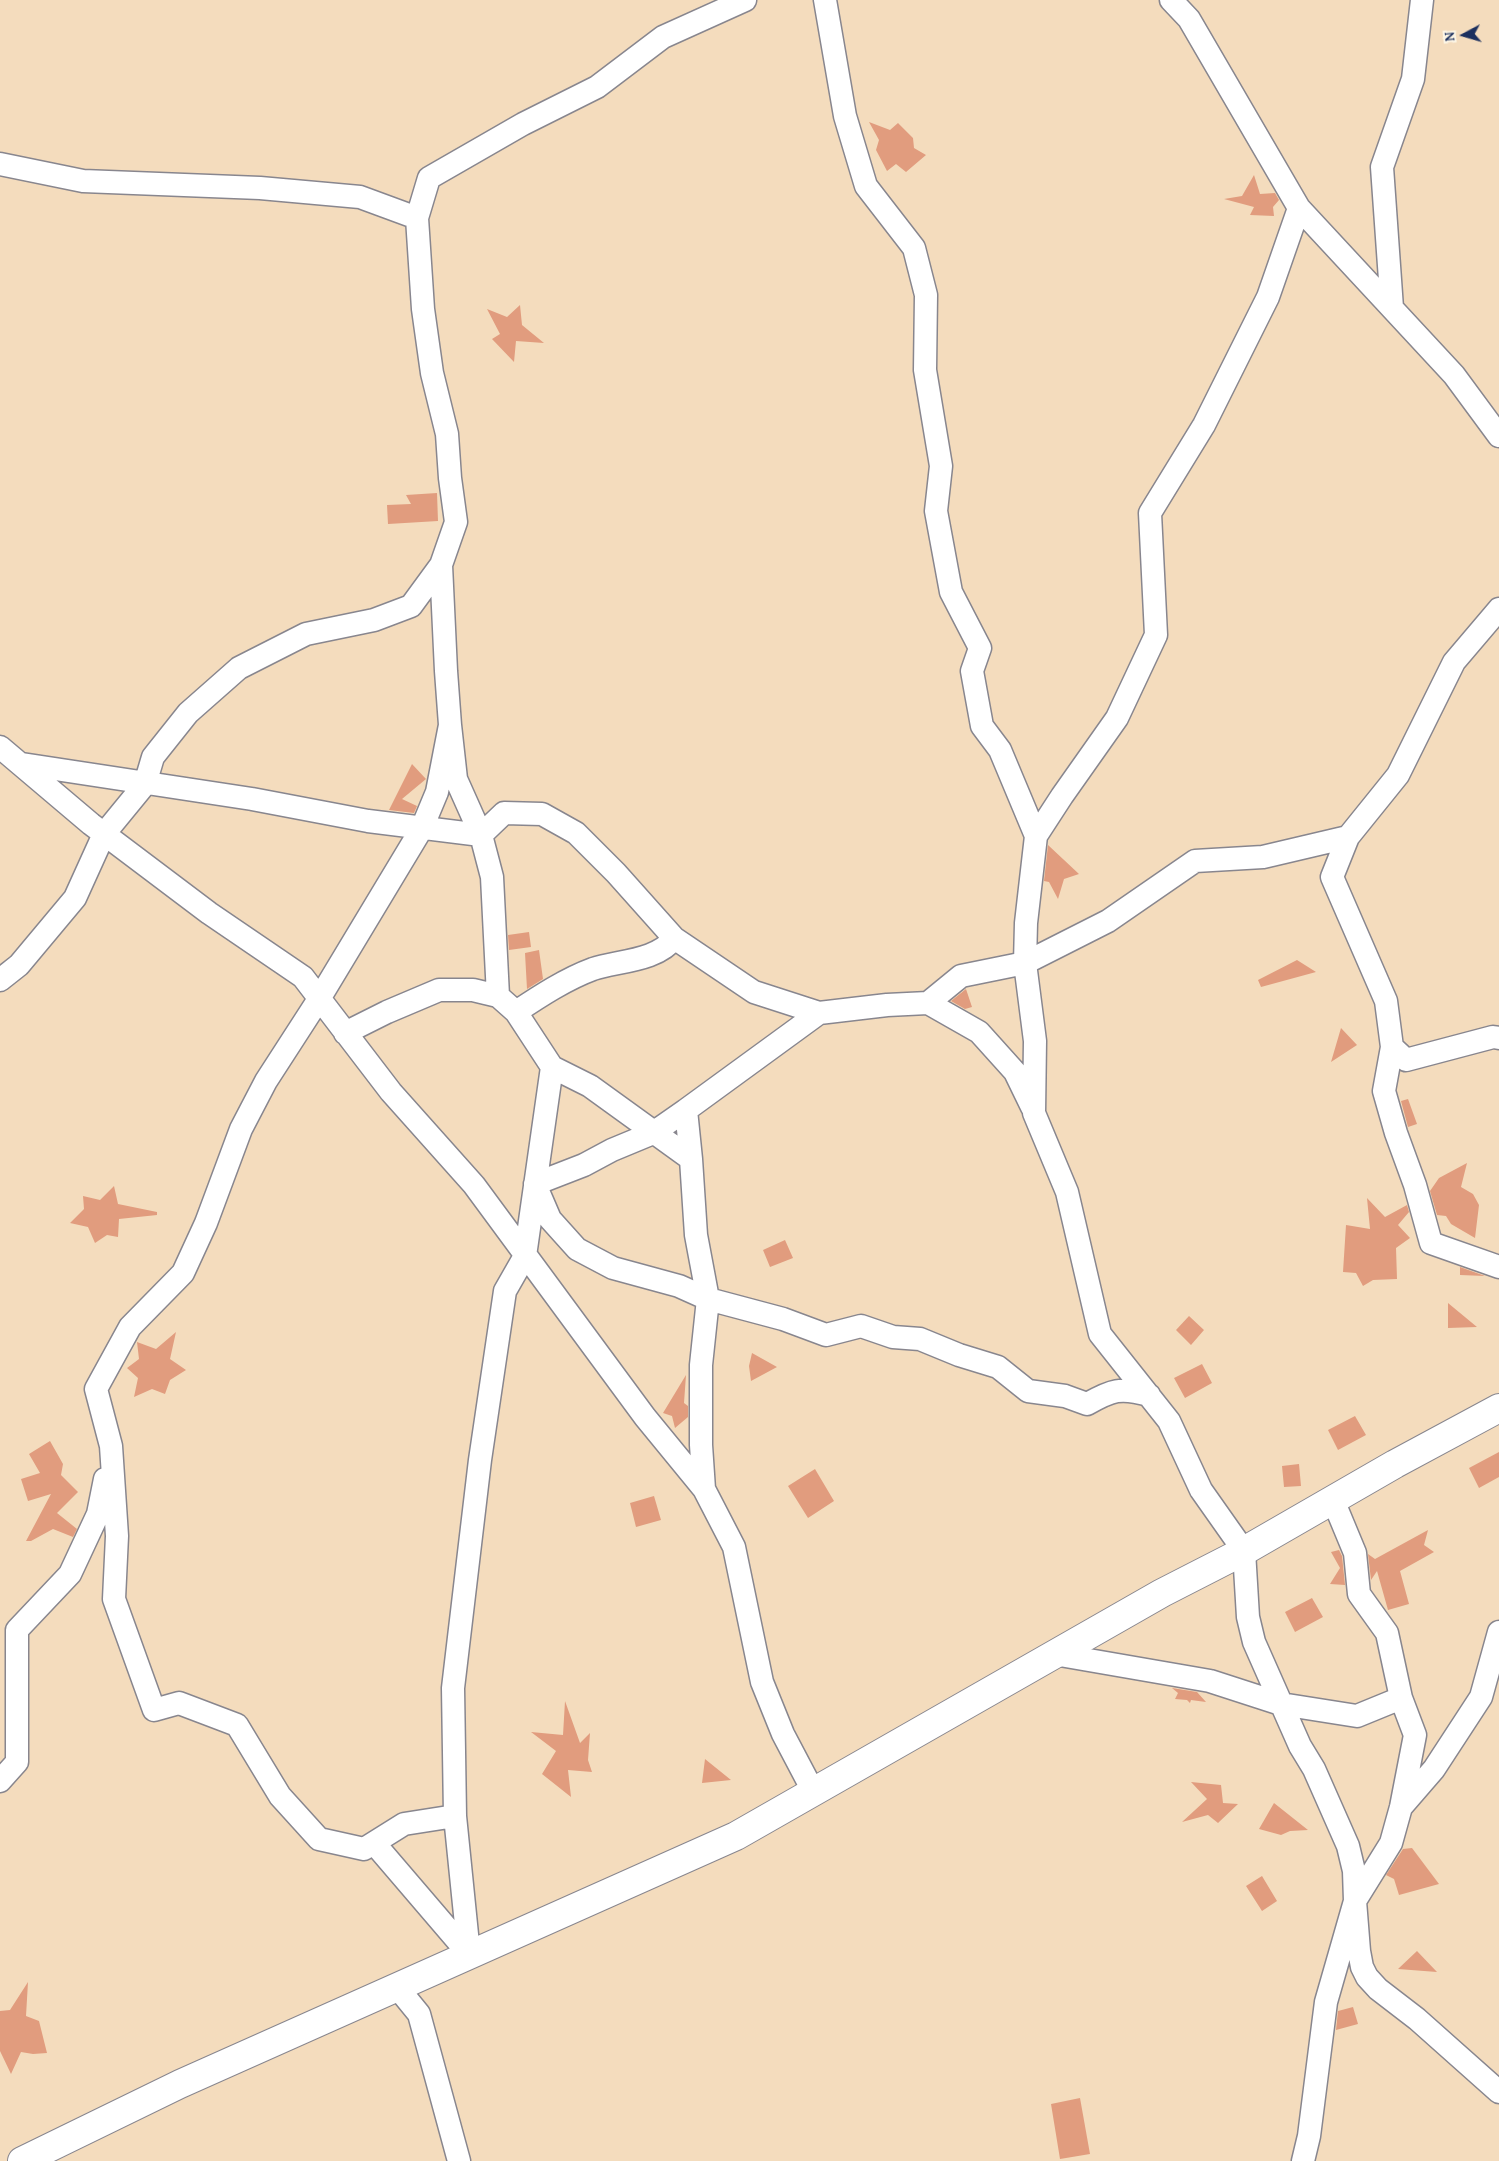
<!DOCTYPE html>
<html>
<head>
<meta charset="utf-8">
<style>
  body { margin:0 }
  #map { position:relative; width:1499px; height:2161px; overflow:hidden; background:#f4dcbd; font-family:"Gentium Book Plus",serif }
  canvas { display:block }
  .north { position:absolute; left:1439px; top:10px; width:50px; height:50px; -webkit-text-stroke:4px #fcf5e5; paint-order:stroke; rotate:264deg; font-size:14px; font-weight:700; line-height:20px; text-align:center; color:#1b2f5e }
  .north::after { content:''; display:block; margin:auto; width:18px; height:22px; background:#1b2f5e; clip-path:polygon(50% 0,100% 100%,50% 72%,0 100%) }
</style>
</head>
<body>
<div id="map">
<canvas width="1499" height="2161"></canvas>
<div class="north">N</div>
</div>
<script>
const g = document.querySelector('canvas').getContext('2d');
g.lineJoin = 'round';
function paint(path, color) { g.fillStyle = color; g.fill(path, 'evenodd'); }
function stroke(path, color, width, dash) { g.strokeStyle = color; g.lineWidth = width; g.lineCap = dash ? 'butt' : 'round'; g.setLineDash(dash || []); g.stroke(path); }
paint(new Path2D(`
  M869,122L890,130L898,123L913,138L914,148L926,155L906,172L896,164L887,171L876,150L879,140Z
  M1254,175L1260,194L1275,193L1279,200L1273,207L1274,216L1250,215L1254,207L1224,199L1242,196Z
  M520,305L522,325L544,343L516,341L514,362L492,339L500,334L487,309L507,317Z
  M437,493L438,521L388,524L387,505L411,504L406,495Z
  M412,764L426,779L402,799L417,806L414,813L389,810Z
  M1048,845L1079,874L1064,879L1058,899L1049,882L1044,881Z
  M529,932L531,947L509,950L508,935Z
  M539,950L543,979L527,989L525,953Z
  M1297,960L1316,972L1261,987L1258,980Z
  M966,989L972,1007L965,1009L951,1001Z
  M1341,1028L1357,1045L1331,1062Z
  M1408,1099L1417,1124L1408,1127L1401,1101Z
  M1467,1163L1461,1187L1473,1194L1479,1205L1475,1238L1451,1224L1446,1216L1437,1215L1430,1191L1439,1178Z
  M114,1186L118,1204L157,1212V1215L119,1219L118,1237L107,1235L95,1243L88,1227L70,1223L84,1209L83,1196L100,1200Z
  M1367,1198L1385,1217L1407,1205L1409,1212L1398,1225L1410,1238L1396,1248L1397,1279L1373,1280L1363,1286L1356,1273L1343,1272L1346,1225L1370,1229Z
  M785,1240L793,1258L770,1267L763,1250Z
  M1460,1267L1485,1276L1460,1275Z
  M1448,1303L1477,1327L1448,1328Z
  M1189,1316L1204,1330L1191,1345L1176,1330Z
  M176,1332L170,1359L186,1370L170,1380L165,1394L152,1389L134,1397L138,1378L127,1368L139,1359L137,1342L156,1349Z
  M752,1353L777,1367L751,1381L749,1366Z
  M1202,1364L1212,1383L1185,1398L1174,1378Z
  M686,1375L684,1403L688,1406V1417L675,1428L672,1416L663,1413Z
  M1355,1416L1366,1435L1338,1450L1328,1430Z
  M50,1441L63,1464L61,1475L78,1492L57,1513L77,1529L73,1537L53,1529L31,1541H26L51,1494L28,1501L21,1479L40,1473L29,1454Z
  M1499,1452V1477L1479,1488L1469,1468Z
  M1299,1464L1301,1486L1284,1487L1282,1466Z
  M815,1469L834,1501L808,1518L788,1486Z
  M654,1496L661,1520L636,1527L630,1503Z
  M1428,1530L1424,1545L1434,1552L1400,1571L1409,1604L1388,1610L1377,1571L1371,1580L1368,1554L1375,1559Z
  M1339,1550L1342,1556L1345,1585L1330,1584L1340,1568L1331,1552Z
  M1312,1598L1323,1617L1295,1632L1285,1612Z
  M1172,1688L1197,1692L1206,1702L1191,1700L1190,1703L1187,1700L1175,1699L1178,1693Z
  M565,1701L580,1743L590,1733L588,1760L592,1772L568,1770L571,1797L542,1774L556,1751L531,1732L563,1735Z
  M705,1759L731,1780L702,1783Z
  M1191,1782L1221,1785L1223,1803L1238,1804L1218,1823L1208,1815L1182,1822L1207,1799Z
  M1274,1803L1308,1830L1290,1831L1281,1835L1259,1829Z
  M1412,1848L1439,1884L1399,1895L1394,1879L1386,1875L1403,1849Z
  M1262,1876L1277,1901L1262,1911L1246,1886Z
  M1417,1951L1437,1972L1398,1969Z
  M28,1982L26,2016L39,2021L47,2053L33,2054L21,2052L11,2074L0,2051V2011L10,2010Z
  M1353,2007L1358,2024L1336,2030L1338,2011Z
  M1080,2098L1090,2154L1060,2159L1051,2104Z`), '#e19c7e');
const street = new Path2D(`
  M1171,0L1189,19L1299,208L1454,375L1499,436
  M0,164L83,181L260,188L360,197L417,218L423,309L432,373L447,434L450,478L456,522L441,565L446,671L450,725L456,779L481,835L492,877L498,996
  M417,218L429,178L523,124L597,87L663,37L745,0
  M1392,308L1382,167L1413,79L1422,0
  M1499,609L1454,662L1398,775L1348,837L1332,877L1386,1001L1392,1047L1406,1060L1493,1037L1499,1038
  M450,725L437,792L422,828L319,999L266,1081L241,1129L206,1223L183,1273L130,1327L96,1389L111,1446L117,1536L114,1599L154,1710L179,1703L237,1725L280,1796L319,1839L364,1849L404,1824L455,1816
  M0,747L91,824L209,913L303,977L391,1092L474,1185L645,1417L704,1489L734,1547L762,1682L783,1734L813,1791
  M22,764L252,799L368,821L481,835L504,813L542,814L576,833L616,873L674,938L754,992L819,1013
  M1036,836L1062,796L1117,718L1156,635L1150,513L1204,425L1268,297L1299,208
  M0,980L19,965L75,898L104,834L145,784L153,757L188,713L239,668L306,634L374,620L411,606L441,565
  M928,1003L979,1032L1015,1072L1032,1107
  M516,1012C540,996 566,979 593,969C617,961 658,961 674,938
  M345,1033L387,1012L439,990H473L498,996L516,1012L552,1067L590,1086L691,1159L696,1235L708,1299L701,1365V1445L704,1489
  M1392,1047L1384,1091L1396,1133L1415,1185L1431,1243L1499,1267
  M686,1110L653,1133L612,1150L584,1165L535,1184L550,1219L577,1249L613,1268L679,1286L708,1299L783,1319L826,1335L861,1326L893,1337L920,1339L959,1355L998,1367L1028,1391L1065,1396L1087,1404C1112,1390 1120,1387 1149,1395
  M691,1159L686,1110L819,1013L887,1005L928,1003L961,976L1025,963L1026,923L1036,836L1000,750L982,726L972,671L980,648L951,592L936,511L941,466L925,370L926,295L914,248L866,186L845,116L825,0
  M1333,1500L1355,1553L1359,1594L1387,1633L1401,1698L1415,1735L1401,1807L1391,1843L1355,1901L1359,1951L1362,1967L1367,1977L1378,1989L1417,2019L1499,2092
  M1054,1654L1210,1681L1281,1704L1357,1716L1401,1698
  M0,1781L17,1762V1630L70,1574L98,1514L105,1479
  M1402,1806L1434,1769L1481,1697L1499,1632
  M374,1843L469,1954
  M469,1954L455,1816L453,1688L480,1460L505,1291L525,1256L552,1067
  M397,1987L419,2014L459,2161
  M1303,2161L1309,2136L1326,2002L1355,1901L1354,1871L1348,1846L1314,1769L1300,1746L1254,1642L1248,1617L1244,1551L1201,1490L1169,1421L1100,1334L1067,1192L1034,1113L1035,1041L1025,963L1108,921L1195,861L1263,857L1348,837`);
const secondary = new Path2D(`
  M22,2161L180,2084L736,1836L1162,1593L1244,1551L1395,1464L1499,1408`);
stroke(street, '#88868e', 25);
stroke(secondary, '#88868e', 30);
stroke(street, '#fff', 22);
stroke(secondary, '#fff', 28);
</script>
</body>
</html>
